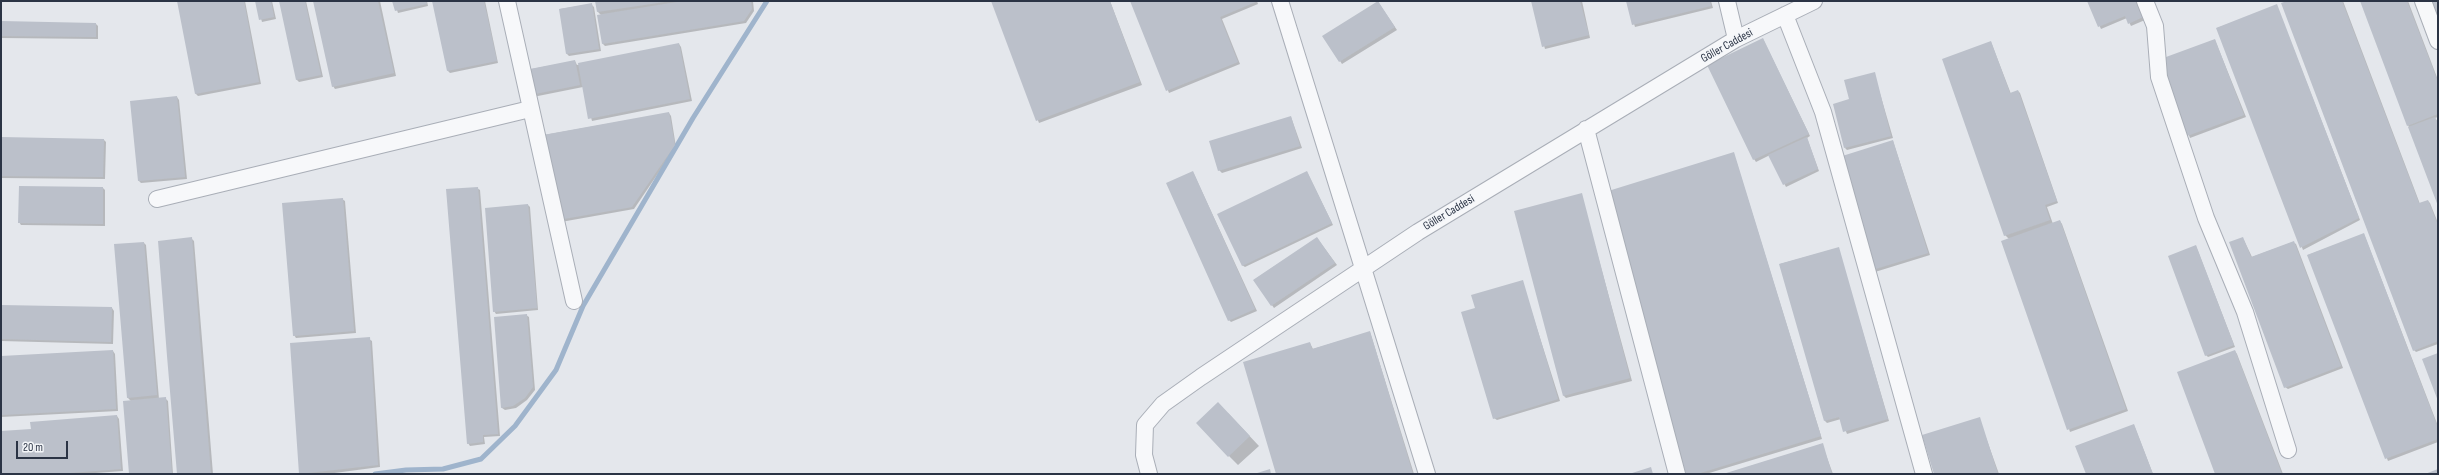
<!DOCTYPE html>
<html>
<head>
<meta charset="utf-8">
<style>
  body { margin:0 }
  #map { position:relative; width:2439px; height:475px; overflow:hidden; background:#e4e7ec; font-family:"Sofia Sans Condensed",sans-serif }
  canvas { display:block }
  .frame { position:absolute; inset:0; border:2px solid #2b3445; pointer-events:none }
  .scale { position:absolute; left:16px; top:441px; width:52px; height:18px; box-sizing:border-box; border:2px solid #2b3445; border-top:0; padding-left:5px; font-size:12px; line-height:14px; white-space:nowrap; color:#2b3445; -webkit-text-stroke:3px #f4f6f9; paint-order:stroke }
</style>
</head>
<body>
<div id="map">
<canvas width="2439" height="475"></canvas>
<div class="frame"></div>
<div class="scale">20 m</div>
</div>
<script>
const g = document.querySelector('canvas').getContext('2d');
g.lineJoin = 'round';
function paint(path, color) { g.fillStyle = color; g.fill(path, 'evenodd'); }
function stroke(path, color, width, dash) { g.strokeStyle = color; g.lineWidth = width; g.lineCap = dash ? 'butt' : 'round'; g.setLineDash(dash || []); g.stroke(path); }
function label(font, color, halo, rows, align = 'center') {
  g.font = font + ' "Sofia Sans Condensed",sans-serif'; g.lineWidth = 3; g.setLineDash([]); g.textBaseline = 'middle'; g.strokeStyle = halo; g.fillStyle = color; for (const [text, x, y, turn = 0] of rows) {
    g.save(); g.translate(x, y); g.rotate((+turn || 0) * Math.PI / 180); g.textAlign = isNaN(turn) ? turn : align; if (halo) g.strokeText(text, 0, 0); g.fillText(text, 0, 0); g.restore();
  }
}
paint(new Path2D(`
  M178,1H245L261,84L198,96L196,94Z
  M256,1H272L276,19L262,22Z
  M280,1H306L323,77L299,82L297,80Z
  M314,1H380L396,76L335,89L333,86Z
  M394,1H427L428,6L398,13Z
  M433,1H485L498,63L450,73L448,71Z
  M596,1H753L754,11L746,23L605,46L603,44L601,15L598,12Z
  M992,1H1110L1142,85L1039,123Z
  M1133,1H1257L1258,4L1222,19L1240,64L1169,93Z
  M1532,1H1582L1590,38L1545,49Z
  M1627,1H1711L1713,8L1635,27Z
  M2088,1H2137L2145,20L2131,26L2127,18L2101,29Z
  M2290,1H2343L2420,204L2428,201L2430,203L2438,223V344L2416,352L2414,350Z
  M2361,1H2408L2438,80V117L2435,118L2438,122V204Z
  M1378,2L1397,30L1342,64L1324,37Z
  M591,4L594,7L601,51L569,56L567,54L560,9Z
  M2277,6L2360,220L2303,250L2217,28Z
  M1,22L96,24L98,26V39L1,38Z
  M1763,39L1810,136L1807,138L1819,171L1786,187L1770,155L1756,162L1754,159Z
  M2215,40L2246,117L2190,138L2168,84Z
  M1991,42L2011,94L2018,91L2020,93L2058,203L2047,207L2053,224L2060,221L2062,224L2128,411L2070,432L2009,239L2005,235Z
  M679,44L681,47L692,101L592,121L583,87L533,97L526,70L575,61L577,65Z
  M1874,73L1893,138L1847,150L1845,148Z
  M177,97L179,100L187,179L141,183L139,181Z
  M669,113L671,116L676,147L634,209L561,222L544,135Z
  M1291,117L1302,148L1222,173L1219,170Z
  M1,138L104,140L106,142L105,179L1,178Z
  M1893,141L1930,255L1875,272L1873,270Z
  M1734,154L1822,439L1706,474H1687Z
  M1193,172L1257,311L1231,322L1229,320Z
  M1307,172L1333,225L1245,267L1242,265Z
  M103,188L105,190V226L21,225L19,222Z
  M477,188L480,190L500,436L484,437L485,444L470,446L468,443Z
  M1581,194L1632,381L1566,398L1564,396Z
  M342,199L345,201L356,333L296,338L294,335Z
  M528,205L530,207L538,310L496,314L494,311Z
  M2364,234L2438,426V442L2388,461L2308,255Z
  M191,238L194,241L213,474H178Z
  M1317,238L1337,265L1274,308L1254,280Z
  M2243,238L2252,257L2293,242L2296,244L2343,368L2288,389L2285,387Z
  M144,243L146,245L159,399L165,398L168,401L173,474H130L131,401L128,398Z
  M2196,246L2235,347L2208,357L2206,355Z
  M1838,248L1889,421L1847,434L1841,419L1827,423L1825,421L1780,264Z
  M1522,281L1560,401L1497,420L1494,418L1476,308Z
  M1,306L112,308L114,311L113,344L1,341Z
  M526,315L529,317L535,390L527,400L516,408L505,410L502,408L495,318Z
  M1370,332L1414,474H1277L1310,343L1313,349Z
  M369,339L372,341L380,467L327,474H300L291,344Z
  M113,351L115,354L118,411L1,417V357Z
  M2235,351L2237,354L2283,474H2216Z
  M1228,413L1259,446L1238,465L1229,456Z
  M117,416L119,419L123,471L82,474H1V432L32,430Z
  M1979,418L1999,474H1935Z
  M2134,425L2153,474H2087Z
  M1822,444L1833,474H1725Z`), '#0003');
stroke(new Path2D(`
  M375,474L406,470L443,469L481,459L515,426L556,370L583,306L693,118L767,1`), '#9fb4cc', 5);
paint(new Path2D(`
  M177,1H244L259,82L195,94Z
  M255,1H271L274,17L259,20Z
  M279,1H305L321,75L296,80Z
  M313,1H378L394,73L332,87Z
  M392,1H426L427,4L395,11Z
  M432,1H484L497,61L447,71Z
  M595,1H663L664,2L597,12Z
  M683,1H751L752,9L744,21L602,44L597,15Z
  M991,1H1110L1140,82L1036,121Z
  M1130,1H1258L1220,17L1238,62L1166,91Z
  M1378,1L1395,27L1339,62L1322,36Z
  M1531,1H1580L1589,35L1542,47Z
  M1626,1H1710L1711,6L1632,25Z
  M2087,1H2136L2143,17L2128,24L2125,16L2098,27Z
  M2287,1H2342L2419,203L2428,200L2438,225V341L2413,351L2281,3Z
  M2360,1H2407L2438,82V114L2407,126Z
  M2426,1H2438V33Z
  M592,3L599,49L566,54L559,9Z
  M2277,4L2359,218L2300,248L2216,28Z
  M1,21L96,23V37L1,36Z
  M1763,38L1809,134L1753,160L1707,65Z
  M2215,39L2244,115L2187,136L2167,84L2166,57Z
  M1991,41L2010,93L2018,90L2057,201L2045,205L2050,220L2004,236L1942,59Z
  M679,43L690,99L588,119L578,63Z
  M575,60L580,85L530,95L525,70Z
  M1875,72L1891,136L1844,148L1833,104L1849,99L1844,80Z
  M177,96L185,177L138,181L130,101Z
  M669,112L675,145L632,207L558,220L543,135Z
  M1291,116L1300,146L1218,171L1209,141Z
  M2435,117L2438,124V206L2408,127Z
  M1,137L104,139L103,177L1,176Z
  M1807,137L1818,169L1783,185L1768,155Z
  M1893,140L1928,253L1872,270L1836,158Z
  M1734,152L1821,436L1697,474H1686L1646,341L1605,192Z
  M1193,171L1255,309L1228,321L1166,183Z
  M1307,171L1332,223L1242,266L1217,214Z
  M19,186L103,187V224L18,223Z
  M478,187L498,434L483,435V442L467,444L446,189Z
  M1582,193L1630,378L1563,396L1514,211Z
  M343,198L354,331L293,336L282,203Z
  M528,204L537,308L493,312L485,208Z
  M2060,220L2126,409L2067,430L2001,241Z
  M2364,233L2438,428V439L2385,459L2307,255Z
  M192,237L201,353L211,474H177L167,356L158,241Z
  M1317,237L1335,263L1271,306L1253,280Z
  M2243,237L2251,257L2294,241L2341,366L2284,388L2229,242Z
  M144,242L157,395L127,398L114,244Z
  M2196,245L2234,345L2205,356L2168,256Z
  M1839,247L1888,419L1843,432L1839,417L1824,421L1779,264Z
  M1523,280L1558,399L1493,419L1461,312L1475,308L1471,295Z
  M1,305L112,307L111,342L1,339Z
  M527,314L533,387L525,398L513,406L501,408L494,317Z
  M1370,331L1413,474H1276L1243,362L1310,342L1312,349Z
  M370,337L378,465L299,474L290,343Z
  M113,350L116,409L1,415V356Z
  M2235,350L2282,474H2215L2177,372Z
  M2438,353V401L2422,359Z
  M166,397L172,474H129L123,401Z
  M1218,402L1250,436L1228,457L1196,423Z
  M117,415L121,469L56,474H1V431L31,429L30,422Z
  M1980,417L1998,474H1934L1922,435Z
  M2134,424L2153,474H2086L2075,446Z
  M1823,443L1832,474H1723Z
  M1651,467L1653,474H1629Z
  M1270,469L1271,474H1254Z
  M2438,469V474H2425Z`), '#bbc0ca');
const street = new Path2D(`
  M507,1L574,301
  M1280,1L1427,474
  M1727,1L1736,39
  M2145,1L2155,26L2159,77L2206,218L2245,312L2288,450
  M2423,1L2438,41
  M1785,15L1823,112L1924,474
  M1586,129L1677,474
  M157,199L530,109
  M1149,474L1144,455L1145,425L1163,404L1201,377L1418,232L1736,39L1814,1`);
stroke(street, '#a9aeb7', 18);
stroke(street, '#f7f8fa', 16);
label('12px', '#2b3445', '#f4f6f9', [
  ["Göller Caddesi",1727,46,-29],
  ["Göller Caddesi",1449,213,-31]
]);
</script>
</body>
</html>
